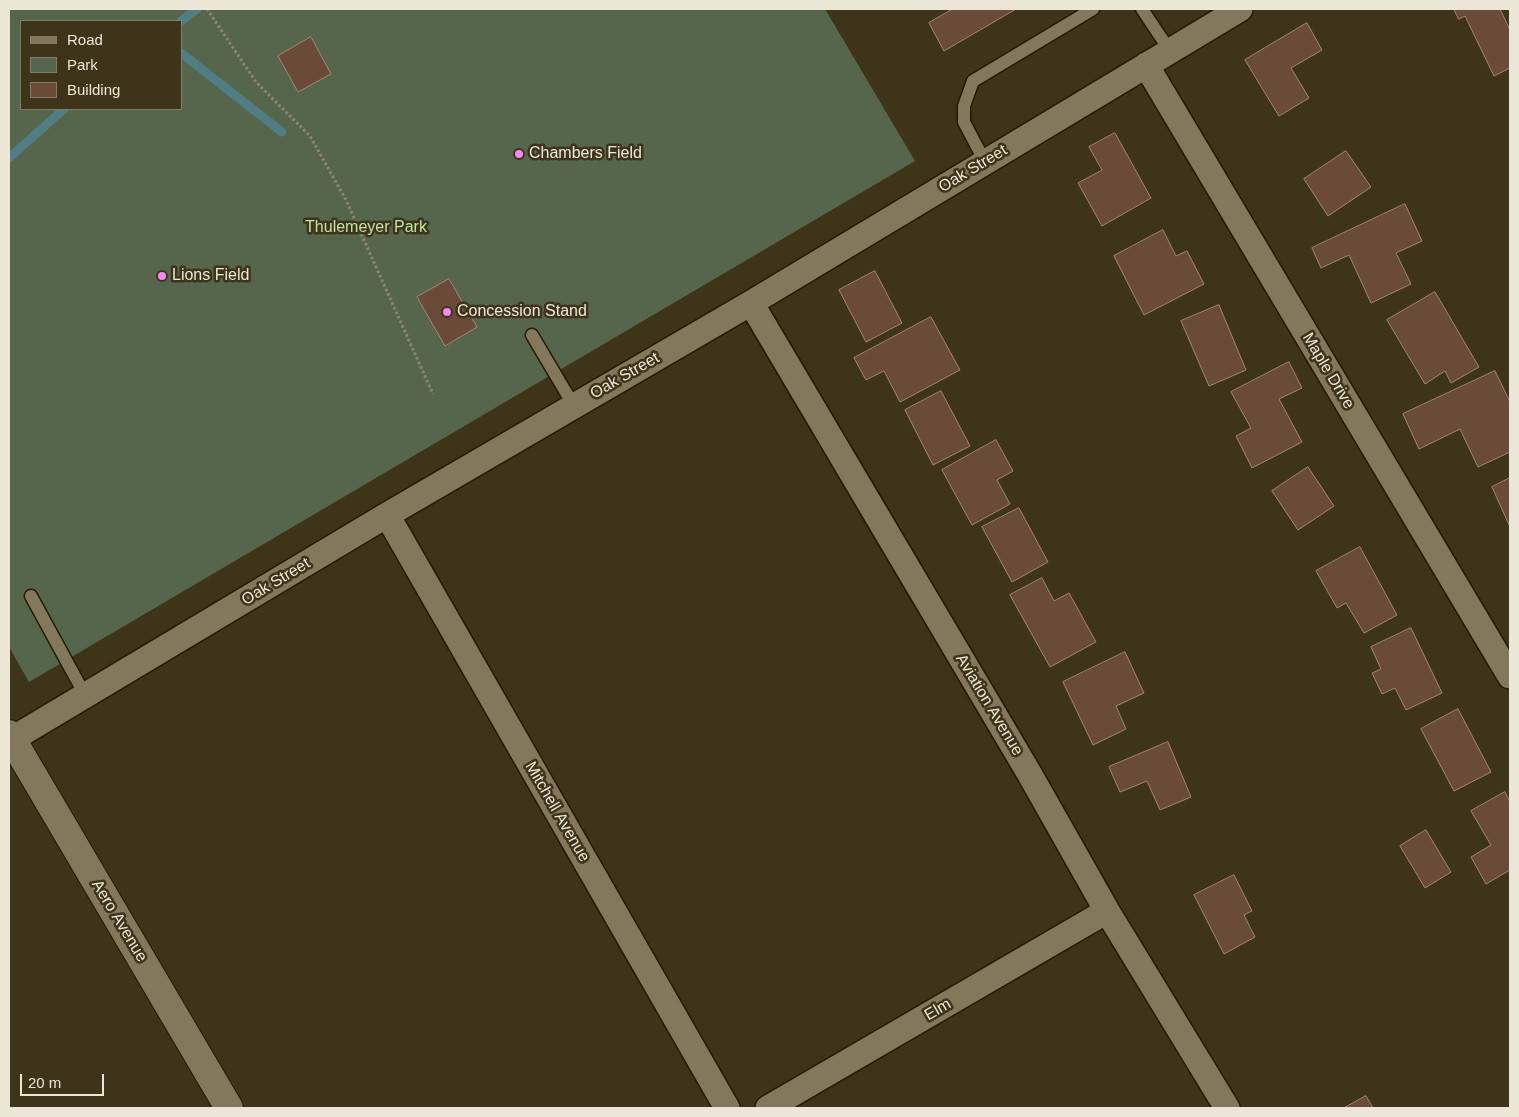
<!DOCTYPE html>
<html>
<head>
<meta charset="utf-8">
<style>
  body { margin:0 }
  #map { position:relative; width:1519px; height:1117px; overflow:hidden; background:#3e341a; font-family:Arial,sans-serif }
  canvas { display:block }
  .frame { position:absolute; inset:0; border:10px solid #ece6d7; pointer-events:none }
  .legend { position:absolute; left:20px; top:20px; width:162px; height:90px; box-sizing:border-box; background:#3e341a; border:1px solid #847b66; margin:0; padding:6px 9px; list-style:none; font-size:15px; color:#ece6d7 }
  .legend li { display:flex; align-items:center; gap:10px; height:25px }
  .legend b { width:25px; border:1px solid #847b66 }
  .scale { position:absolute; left:20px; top:1074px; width:84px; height:22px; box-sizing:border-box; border:2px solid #ece6d7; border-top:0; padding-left:6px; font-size:15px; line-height:18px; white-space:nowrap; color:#ece6d7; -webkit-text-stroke:4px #3e341a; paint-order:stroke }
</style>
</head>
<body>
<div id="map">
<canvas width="1519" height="1117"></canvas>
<div class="frame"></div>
<ul class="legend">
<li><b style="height:6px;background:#83775c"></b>Road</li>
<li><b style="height:14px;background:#56664c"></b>Park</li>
<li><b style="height:14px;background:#6a4b3a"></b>Building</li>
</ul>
<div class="scale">20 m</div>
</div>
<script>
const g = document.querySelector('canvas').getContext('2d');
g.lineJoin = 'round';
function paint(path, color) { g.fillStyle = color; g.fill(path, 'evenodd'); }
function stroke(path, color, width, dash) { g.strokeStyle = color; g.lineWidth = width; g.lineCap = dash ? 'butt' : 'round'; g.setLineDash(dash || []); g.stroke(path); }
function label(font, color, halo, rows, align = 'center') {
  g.font = font + ' Arial,sans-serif'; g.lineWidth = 5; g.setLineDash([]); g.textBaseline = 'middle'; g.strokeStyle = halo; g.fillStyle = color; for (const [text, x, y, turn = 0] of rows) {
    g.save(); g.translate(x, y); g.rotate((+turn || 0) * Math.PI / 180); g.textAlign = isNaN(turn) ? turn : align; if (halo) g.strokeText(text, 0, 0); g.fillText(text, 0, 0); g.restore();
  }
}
paint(new Path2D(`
  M9,9H825L915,161L29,682L9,647ZM21,21H181V109H21Z`), '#56664c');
stroke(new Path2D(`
  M181,21L197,9
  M181,53L282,132
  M9,158L64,109`), '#517d85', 9);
const building = new Path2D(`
  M953,9H1016L944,51L929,23Z
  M1454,9H1500L1510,30V68L1494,76L1465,16L1459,19Z
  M1307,23L1322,50L1291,68L1309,98L1279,116L1245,60Z
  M311,37L331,74L298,92L278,56Z
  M1115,133L1151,198L1102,226L1078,183L1102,170L1089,147Z
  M1346,151L1371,187L1328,216L1304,179Z
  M1405,204L1422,241L1396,253L1411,284L1371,303L1349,255L1321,268L1312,248Z
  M1163,230L1176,256L1187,251L1204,284L1144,315L1114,256Z
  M875,271L902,323L866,342L839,290Z
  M449,279L477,327L445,346L417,297Z
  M1435,292L1479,367L1451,383L1445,371L1425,384L1387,320Z
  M1219,305L1246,370L1209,386L1181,321Z
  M931,317L960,370L900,402L884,371L866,380L854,358Z
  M1289,362L1302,388L1279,399L1302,442L1252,468L1236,436L1251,428L1231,392Z
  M1495,371L1510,402V452L1478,467L1460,429L1419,449L1403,414Z
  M941,391L970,446L933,465L905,410Z
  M996,440L1013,471L997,480L1010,504L972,525L942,470Z
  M1308,467L1334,506L1298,530L1272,491Z
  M1510,478V527L1492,487Z
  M1019,508L1048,562L1012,582L982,527Z
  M1360,547L1397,615L1364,633L1346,603L1337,608L1316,571Z
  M1042,578L1054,601L1069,593L1096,642L1050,667L1010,595Z
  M1411,628L1442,693L1406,710L1395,688L1382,694L1372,673L1381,669L1371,647Z
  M1125,652L1144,693L1116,706L1126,729L1093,745L1063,682Z
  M1458,709L1491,772L1454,791L1421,729Z
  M1168,742L1191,797L1160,810L1147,781L1120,792L1109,767Z
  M1505,792L1510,802V870L1486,884L1471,857L1491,845L1471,811Z
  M1426,830L1451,872L1425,888L1400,846Z
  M1234,875L1252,911L1244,915L1255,937L1224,954L1194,895Z
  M1366,1096L1373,1108H1344Z`);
paint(building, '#6a4b3a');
stroke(building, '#a38676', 1);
const service = new Path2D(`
  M1142,9L1170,51
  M985,162L964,122V106L973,81L1093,9
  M532,335L574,406
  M31,596L85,695`);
const minor = new Path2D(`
  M1146,65L1510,676
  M751,303L1029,773L1107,911L1227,1108
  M387,515L727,1108
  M9,741L387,515L751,303L1240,9
  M768,1108L1107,911`);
const tertiary = new Path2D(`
  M9,734L229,1108`);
stroke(service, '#251b03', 15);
stroke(minor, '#251b03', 28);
stroke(tertiary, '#251b03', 30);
stroke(new Path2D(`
  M207,9L256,82L310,136L346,200L433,394`), '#8e8671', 3, [2.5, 2.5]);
stroke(service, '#83775c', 12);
stroke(minor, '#83775c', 25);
stroke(tertiary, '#83775c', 28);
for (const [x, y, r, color] of [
  [519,154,5,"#f589ef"],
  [162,276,5,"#f589ef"],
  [447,312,5,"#f589ef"]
]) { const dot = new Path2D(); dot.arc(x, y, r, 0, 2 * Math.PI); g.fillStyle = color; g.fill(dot); stroke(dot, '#3e341a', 2); }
label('16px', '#ece6d7', '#3e341a', [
  ["Chambers Field",529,154],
  ["Lions Field",172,276],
  ["Concession Stand",457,312]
], 'left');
label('16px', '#ece6d7', '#3e341a', [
  ["Oak Street",973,169,-31],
  ["Maple Drive",1328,371,59],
  ["Oak Street",625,376,-30],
  ["Oak Street",276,582,-31],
  ["Aviation Avenue",989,705,59],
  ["Mitchell Avenue",557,812,60],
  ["Aero Avenue",119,921,59],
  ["Elm",938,1010,-30]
]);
label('16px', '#bfe0aa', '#3e341a', [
  ["Thulemeyer Park",366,228]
]);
</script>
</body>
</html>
